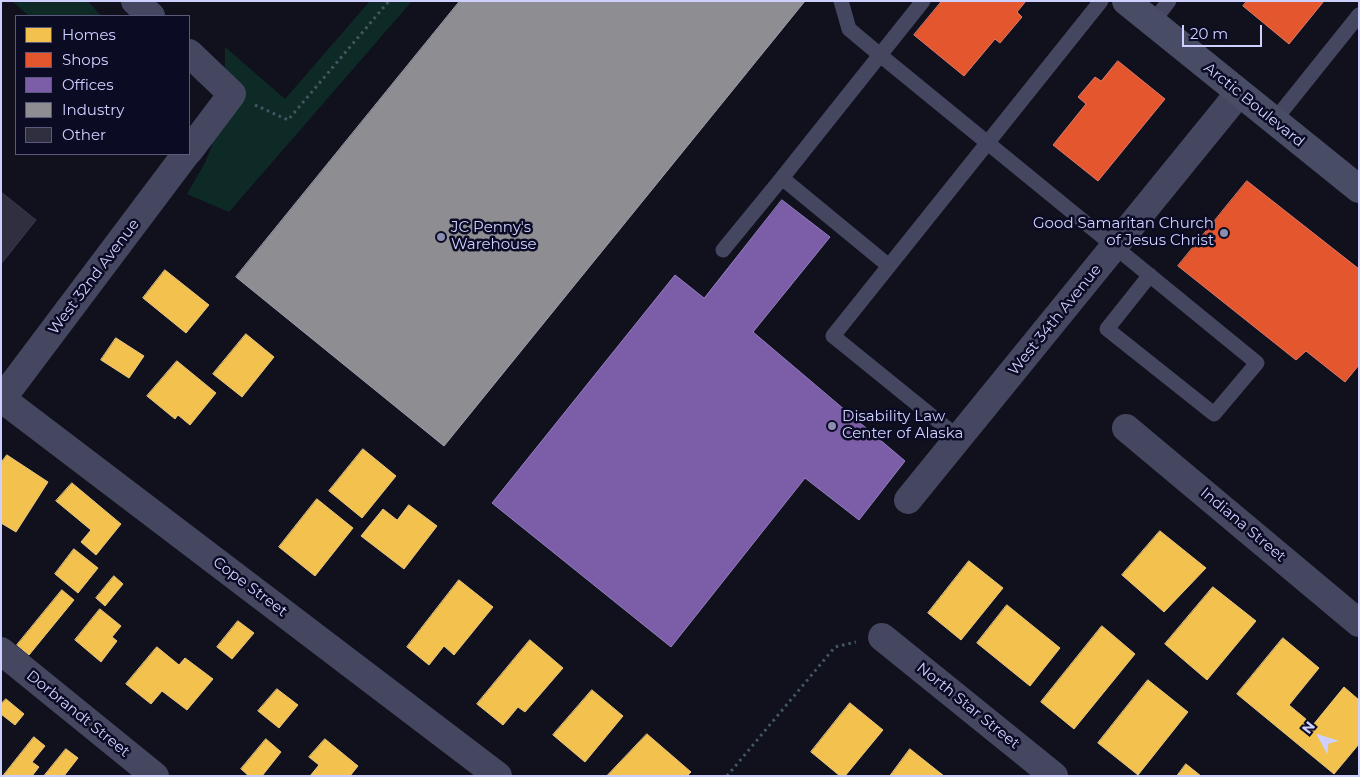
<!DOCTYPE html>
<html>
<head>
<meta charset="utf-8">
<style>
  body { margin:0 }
  #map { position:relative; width:1360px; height:777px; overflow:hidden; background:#11111e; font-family:Montserrat,sans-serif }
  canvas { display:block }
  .frame { position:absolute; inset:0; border:2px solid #ced0ff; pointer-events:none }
  .legend { position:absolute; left:15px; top:15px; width:175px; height:140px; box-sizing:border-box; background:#0c0b24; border:1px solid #5a5a7c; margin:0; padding:6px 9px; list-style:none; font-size:15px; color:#ced0ff }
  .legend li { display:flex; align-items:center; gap:10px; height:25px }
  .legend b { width:25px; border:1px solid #5a5a7c }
  .north { position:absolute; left:1295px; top:712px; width:50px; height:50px; -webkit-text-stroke:4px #0c0b24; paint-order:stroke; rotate:309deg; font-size:14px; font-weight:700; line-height:20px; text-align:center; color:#ced0ff }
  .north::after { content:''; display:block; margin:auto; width:18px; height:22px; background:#ced0ff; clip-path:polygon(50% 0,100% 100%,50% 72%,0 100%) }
  .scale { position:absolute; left:1182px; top:25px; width:80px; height:22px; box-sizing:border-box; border:2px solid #ced0ff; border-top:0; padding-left:6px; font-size:15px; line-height:18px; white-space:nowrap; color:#ced0ff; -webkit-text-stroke:4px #0c0b24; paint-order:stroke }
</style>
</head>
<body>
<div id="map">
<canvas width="1360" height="777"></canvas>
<div class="frame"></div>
<ul class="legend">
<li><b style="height:14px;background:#f2c14e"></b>Homes</li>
<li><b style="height:14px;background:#e4572e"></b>Shops</li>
<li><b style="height:14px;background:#7b5ea7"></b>Offices</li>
<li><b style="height:14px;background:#8d8d92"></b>Industry</li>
<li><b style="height:14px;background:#2f2f40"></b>Other</li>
</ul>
<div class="north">N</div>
<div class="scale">20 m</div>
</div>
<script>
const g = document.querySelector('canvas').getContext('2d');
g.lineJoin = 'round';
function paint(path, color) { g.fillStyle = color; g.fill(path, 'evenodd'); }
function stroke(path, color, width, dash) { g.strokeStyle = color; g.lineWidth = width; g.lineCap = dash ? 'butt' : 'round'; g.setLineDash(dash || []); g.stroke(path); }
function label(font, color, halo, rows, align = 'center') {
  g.font = font + ' Montserrat,sans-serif'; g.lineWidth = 5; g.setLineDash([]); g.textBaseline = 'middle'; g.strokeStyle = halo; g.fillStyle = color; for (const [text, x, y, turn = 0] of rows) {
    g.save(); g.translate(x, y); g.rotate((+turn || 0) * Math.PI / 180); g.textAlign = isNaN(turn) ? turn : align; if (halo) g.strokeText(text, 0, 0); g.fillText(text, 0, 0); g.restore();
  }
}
paint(new Path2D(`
  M12,1H88L101,16H29Z
  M370,1H412L229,212L187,194L205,163L231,96L225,102V47L285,99Z`), '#0e2a27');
const homes = new Path2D(`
  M165,270L209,305L186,333L143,298Z
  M246,334L274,357L242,397L213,374Z
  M116,338L144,356L129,378L101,360Z
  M177,361L216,393L190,425L178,415L175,419L147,396Z
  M363,449L396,476L362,518L329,491Z
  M7,455L48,482L16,532L1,523V463Z
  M72,483L121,524L96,555L81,542L91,530L56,501Z
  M317,499L353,528L315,576L279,547Z
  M409,505L437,526L404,569L361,536L383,509L397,520Z
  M1160,531L1206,568L1164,612L1122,575Z
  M74,549L98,568L78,593L55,574Z
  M969,561L1003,588L961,640L928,613Z
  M114,576L123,584L105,606L96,598Z
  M459,580L493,607L454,655L444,646L429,665L407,647Z
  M1213,587L1256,621L1207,680L1165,644Z
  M62,590L74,600L29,655L17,645Z
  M1007,605L1060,648L1030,686L977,643Z
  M100,609L121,626L112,637L117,641L101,662L75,640Z
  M238,621L254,633L232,659L217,647Z
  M1102,626L1135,654L1074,729L1041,702Z
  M1283,638L1319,668L1289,705L1313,725L1344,687L1359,700V744L1334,774L1237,694Z
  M530,640L563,668L525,712L518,707L503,725L477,704Z
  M157,647L179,665L185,658L213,679L187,710L162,691L151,704L126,684Z
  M1148,680L1188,712L1138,775L1098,743Z
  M277,689L298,705L279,728L258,711Z
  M592,690L623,716L585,762L553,735Z
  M6,699L24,714L15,725L1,714V704Z
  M850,703L883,730L845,776H840L811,752Z
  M647,734L691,772L687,776H607Z
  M34,737L45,746L32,762L39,767L32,776H3Z
  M266,739L281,752L262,776H249L241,769Z
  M325,739L358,766L350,776H310L319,765L309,757Z
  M66,749L78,758L64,776H44Z
  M910,749L944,776H890Z
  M1186,764L1201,776H1177Z`);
paint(homes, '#f2c14e');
stroke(homes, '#e7c683', 1);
const shops = new Path2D(`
  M942,1H1026L1017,12L1022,17L1000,43L995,39L964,76L914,35Z
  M1247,1H1324L1289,44L1243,6Z
  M1118,61L1165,99L1098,181L1053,145L1086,104L1078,97L1095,77L1101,81Z
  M1247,181L1359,269V365L1345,382L1306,351L1296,360L1178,266Z`);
paint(shops, '#e4572e');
stroke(shops, '#dd7b6d', 1);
const offices = new Path2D(`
  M782,200L830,237L753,332L905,461L859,520L805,478L671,647L492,503L675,275L704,298Z`);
paint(offices, '#7b5ea7');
stroke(offices, '#9480c1', 1);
const industry = new Path2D(`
  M460,1H805L444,446L236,277Z`);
paint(industry, '#8d8d92');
stroke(industry, '#a0a1b3', 1);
const building = new Path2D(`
  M1,192L36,220L1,264Z`);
paint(building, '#2f2f40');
stroke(building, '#3b3b53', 1);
stroke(new Path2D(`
  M255,105L288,120L389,1
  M727,776L835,647L856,642`), '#445864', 3, [2.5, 4]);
stroke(new Path2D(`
  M841,1L849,29L880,55L923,1
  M1152,23L1169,1
  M1274,121L1359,15
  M723,250L782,178
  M889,266L782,178L880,55L1257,363L1214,414L1107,329L1150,275
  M959,438L833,336L1101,1`), '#454760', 15);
stroke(new Path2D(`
  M135,1L151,16
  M189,53L232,94L189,151
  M2,399L498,776
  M1,400L186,154
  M1126,428L1359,623
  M908,500L1239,93
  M882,637L1054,776
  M1,651L155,776`), '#454760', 28);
stroke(new Path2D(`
  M1126,1L1359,189`), '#484c65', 28);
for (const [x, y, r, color] of [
  [1224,233,5,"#8c8db0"],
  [441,237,5,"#8c8db0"],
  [832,426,5,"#8c8db0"]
]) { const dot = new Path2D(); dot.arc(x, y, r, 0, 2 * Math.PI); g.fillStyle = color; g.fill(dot); stroke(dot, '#0c0b24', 2); }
label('15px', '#ced0ff', '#0c0b24', [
  ["Arctic Boulevard",1254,105,39],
  ["West 32nd Avenue",94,277,-53],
  ["West 34th Avenue",1055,320,-51],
  ["Indiana Street",1243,525,40],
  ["Cope Street",250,587,37],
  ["North Star Street",968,706,39],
  ["Dorbrandt Street",78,714,39]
]);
label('15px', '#ced0ff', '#0c0b24', [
  ["Good Samaritan Church",1214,224,"right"],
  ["of Jesus Christ",1214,241,"right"],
  ["JC Penny's",451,228],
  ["Warehouse",451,245],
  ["Disability Law",842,417],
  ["Center of Alaska",842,434]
], 'left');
</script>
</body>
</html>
